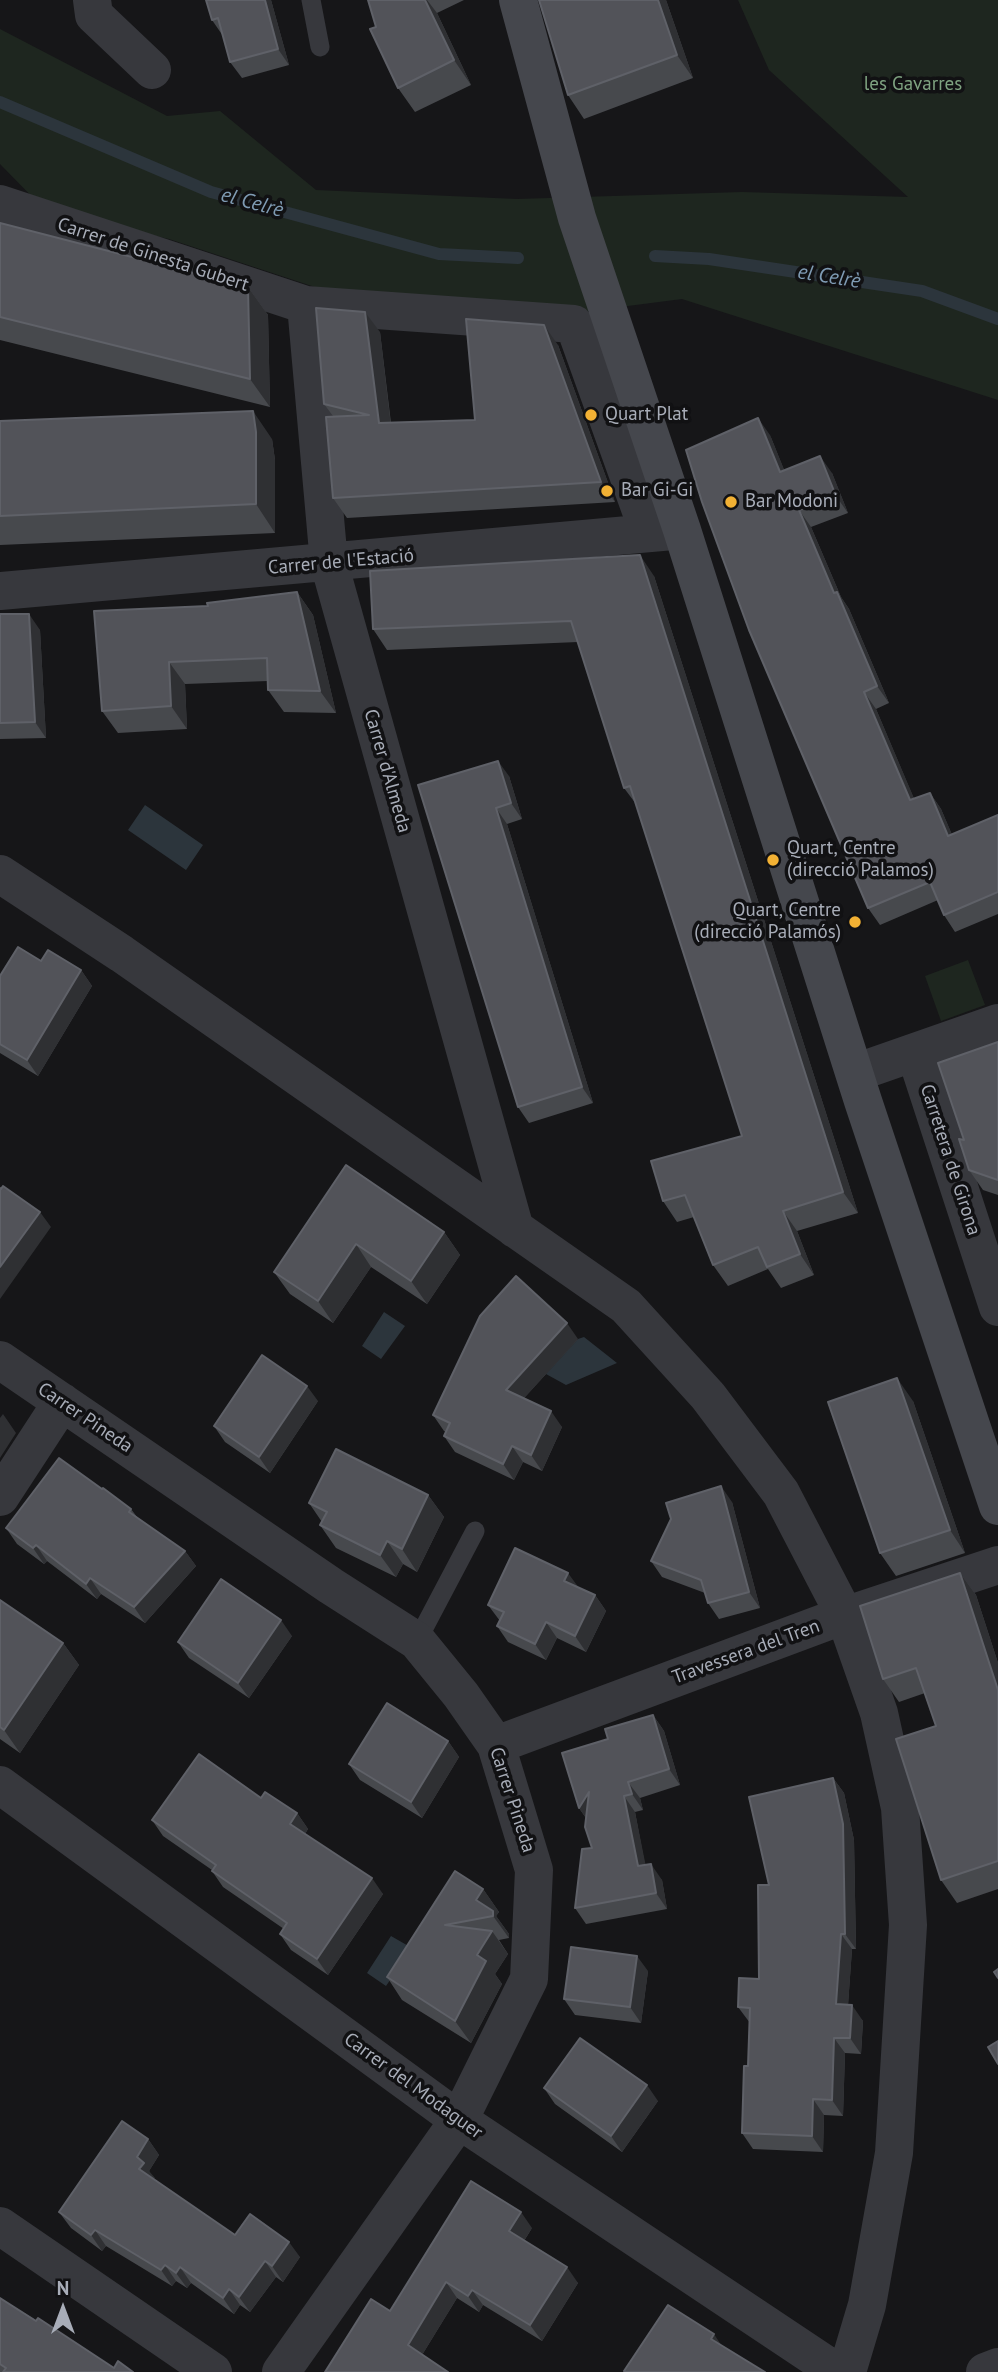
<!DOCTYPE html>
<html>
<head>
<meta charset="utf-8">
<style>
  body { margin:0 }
  #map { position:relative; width:998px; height:2372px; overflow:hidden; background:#161618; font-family:"PT Sans",sans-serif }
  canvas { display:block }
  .north { position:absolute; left:28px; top:2274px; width:70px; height:70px; -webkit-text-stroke:5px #111113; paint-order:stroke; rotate:0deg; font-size:19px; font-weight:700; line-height:28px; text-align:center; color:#a8adb8 }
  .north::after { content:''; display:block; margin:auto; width:24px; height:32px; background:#a8adb8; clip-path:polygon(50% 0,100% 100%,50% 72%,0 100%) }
</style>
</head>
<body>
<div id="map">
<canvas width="998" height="2372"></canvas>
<div class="north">N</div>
</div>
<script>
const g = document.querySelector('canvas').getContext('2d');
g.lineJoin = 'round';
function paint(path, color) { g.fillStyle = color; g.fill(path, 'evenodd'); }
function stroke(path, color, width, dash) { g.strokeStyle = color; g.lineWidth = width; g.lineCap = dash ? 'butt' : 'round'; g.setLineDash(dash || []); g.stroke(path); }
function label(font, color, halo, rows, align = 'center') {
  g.font = font + ' "PT Sans",sans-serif'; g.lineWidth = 7; g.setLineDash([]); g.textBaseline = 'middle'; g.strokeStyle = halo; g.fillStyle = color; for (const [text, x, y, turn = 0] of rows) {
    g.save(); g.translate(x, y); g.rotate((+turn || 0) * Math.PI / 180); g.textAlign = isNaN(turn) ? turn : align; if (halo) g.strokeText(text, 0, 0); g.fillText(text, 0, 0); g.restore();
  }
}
paint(new Path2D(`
  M738,0H998V400L682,299L558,315L327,291L169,239L47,212L0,164V29L167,116L220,111L316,190L517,199L742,192L908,197L769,70Z
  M968,960L985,1005L941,1021L925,976Z`), '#1e261f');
paint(new Path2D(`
  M145,805L203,845L186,870L128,830Z
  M384,1312L405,1326L381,1359L362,1346Z
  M584,1337L617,1363L566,1385L546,1374L578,1339Z
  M391,1936L412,1948L386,1986L367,1973Z`), '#2c353c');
stroke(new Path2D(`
  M0,102L211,192L439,254L518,258
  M655,256L709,259L922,291L998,319`), '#2c353c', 12);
stroke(new Path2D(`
  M311,0L320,47
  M417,1641L475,1531`), '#37383d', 19);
stroke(new Path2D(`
  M92,0L94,15L152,70
  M0,204L306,305L574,324L649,533
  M306,305L329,563L515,1229
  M0,591L673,531
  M0,874L122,954L626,1306L708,1396L781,1493L845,1616L879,1713L900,1808L908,1925L894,2153L867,2305L847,2372
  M915,1052L998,1307
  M855,1073L998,1023
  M0,1360L331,1586L417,1641L461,1695L496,1745L534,1870L529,1979L459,2120L281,2372
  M0,1497L62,1402
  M496,1745L826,1622L998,1565
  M0,1785L459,2120L837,2372
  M0,2226L213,2372
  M985,2372L998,2367`), '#37383d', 38);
stroke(new Path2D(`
  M518,0L577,218L682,530L863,1101L998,1506`), '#45474d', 38);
paint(new Path2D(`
  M271,0L289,65L242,78L230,62L223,36L212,20Z
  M368,0H464L437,13L471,85L415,112L398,88L376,27Z
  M539,0H666L693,78L584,119L568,95Z
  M0,223L248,287L268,315L270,407L0,340Z
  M380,332L391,423L475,420L558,345L615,502L347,518L333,498V416L324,404Z
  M0,421L272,439L275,460V533L0,545Z
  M770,435L784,470L832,473L848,513L811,527L841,597L849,609L889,703L876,709L914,799L930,793L941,809L952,835L998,815V914L955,932L944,915L938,900L880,925L868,908Z
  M654,576L858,1213L797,1231L814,1275L781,1288L768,1269L728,1286L713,1265L694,1217L677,1222L663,1201L742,1136L636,804L624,788L578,642L387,650L373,629Z
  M297,592L313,615L336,713L284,712L268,690V681L185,684L187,729L118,733L102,711L208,606Z
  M0,614L40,630L46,738L0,739Z
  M509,776L522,819L507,824L593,1103L529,1123L518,1107L418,785Z
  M41,961L81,970L92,986L38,1076L0,1053V976Z
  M998,1042V1195L983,1190L969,1170L964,1140Z
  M346,1165L444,1232L460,1255L427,1304L371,1267L333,1323L290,1294L274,1272Z
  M578,1339L524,1398L562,1427L542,1471L523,1462L514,1480L455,1452L444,1436L446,1432L444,1431L433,1415Z
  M318,1401L270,1473L225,1442L214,1426Z
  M913,1401L965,1553L896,1576L880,1553Z
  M102,1489L131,1509L137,1517L185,1551L196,1566L145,1623L101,1594L97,1599L47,1561L44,1564L17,1544L6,1528Z
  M428,1495L444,1517L417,1572L403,1564L396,1577L336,1548L320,1525L322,1522L309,1503Z
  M732,1502L760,1608L719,1619L708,1603L705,1593L662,1577L651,1561Z
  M960,1573L976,1595L998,1663V1889L957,1903L941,1880L936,1726L925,1693L899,1702L883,1679Z
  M579,1588L595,1595L606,1611L586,1652L557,1638L546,1660L508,1642L497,1626L500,1621L488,1605Z
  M0,1600L63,1643L79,1665L20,1753L0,1739Z
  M292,1636L249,1698L189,1658L178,1642Z
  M653,1715L664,1731L680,1785L640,1798L643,1810L635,1812L645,1865L662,1880L667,1909L586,1924L575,1908L592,1848L586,1818L579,1808L608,1739Z
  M448,1741L459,1757L422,1818L360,1780L349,1764Z
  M833,1778L844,1793L854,1840L856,1949H852L848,2005L863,2021L861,2054L845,2053L843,2116L824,2115L823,2152L753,2149L742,2133L748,2066L750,2023L738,2007L759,1979L769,1885Z
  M261,1798L297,1813L308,1829L305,1834L383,1894L328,1975L291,1950L280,1934L284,1929L223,1887L212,1871V1870L163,1836L152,1820Z
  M483,1889L499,1912L496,1916L509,1934V1938L499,1940L508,1954L495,1974L502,1984L471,2043L402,2000L387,1977Z
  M648,1971L641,2023L575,2015L564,1999Z
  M544,2088L658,2101L622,2152L555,2104Z
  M148,2139L159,2155L149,2171L154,2179L235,2235L300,2257L283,2282L276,2277L250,2312L240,2305L234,2314L191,2283L187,2288L176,2281L172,2286L106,2246L102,2251L71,2228L59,2212Z
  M532,2228L524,2241L578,2283L542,2341L483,2305L479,2312L457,2298L422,2355L325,2372L390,2311Z
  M0,2298L114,2368L133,2372H0Z`), '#47494d');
paint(new Path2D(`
  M265,0H271L289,65L278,49Z
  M425,0H427L437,13L471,85L454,60Z
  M658,0H666L693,78L677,55Z
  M248,287L268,315L270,407L250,379Z
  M365,312L380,332L393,443L379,423Z
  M544,325L558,345L615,502L601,482Z
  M253,411L272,439L275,460V533L256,504Z
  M758,418L770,435L792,489L780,472Z
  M820,456L832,473L848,513L836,496Z
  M799,510L811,527L841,597L849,609L889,703L877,686L834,593Z
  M640,555L654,576L858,1213L843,1192Z
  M297,592L313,615L336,713L320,691Z
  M29,614L40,630L46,738L35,722Z
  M169,662L185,684L187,729L171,706Z
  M864,692L876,709L922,817L910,800Z
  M498,761L509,776L522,819L511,803Z
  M930,793L941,809L960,853L948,836Z
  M496,808L507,824L593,1103L582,1087Z
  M81,970L92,986L38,1076L27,1060Z
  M783,1211L797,1231L814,1275L800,1254Z
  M40,1212L51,1227L0,1299V1267Z
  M444,1232L460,1255L427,1304L411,1281Z
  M356,1244L371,1267L333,1323L318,1301Z
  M567,1323L578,1339L517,1406L506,1390Z
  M897,1378L913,1401L965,1553L950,1530Z
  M307,1386L318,1401L270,1473L259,1457Z
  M551,1411L562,1427L542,1471L531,1455Z
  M3,1414L16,1433L0,1458V1418Z
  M512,1446L523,1462L514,1480L503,1464Z
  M721,1486L732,1502L760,1608L749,1592Z
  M428,1495L444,1517L417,1572L402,1549Z
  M387,1541L403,1564L396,1577L380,1555Z
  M36,1545L47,1561L44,1564L33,1548Z
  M185,1551L196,1566L145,1623L134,1607Z
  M568,1573L579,1588L564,1581Z
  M960,1573L976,1595L998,1663V1690Z
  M90,1578L101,1594L97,1599L86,1584Z
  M595,1595L606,1611L586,1652L575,1636Z
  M281,1620L292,1636L249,1698L238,1683Z
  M546,1622L557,1638L546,1660L535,1644Z
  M63,1643L79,1665L20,1753L4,1730Z
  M653,1715L664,1731L680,1785L669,1769Z
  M448,1741L459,1757L422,1818L411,1802Z
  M833,1778L844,1793L854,1840L856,1949L845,1934Z
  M628,1782L640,1798L643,1810L632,1794Z
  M589,1792L590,1824L579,1808Z
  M624,1796L635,1812L649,1882L638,1866Z
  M297,1813L308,1829L301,1840L290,1824Z
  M651,1864L662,1880L667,1909L656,1893Z
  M372,1878L383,1894L328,1975L317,1959Z
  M483,1889L499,1912L496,1916L509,1934V1938L493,1916L476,1900Z
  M492,1931L508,1954L495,1974L502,1984L471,2043L455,2021L477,1955Z
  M841,1934L852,1949L847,2020L836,2004Z
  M637,1956L648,1971L641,2023L630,2007Z
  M852,2005L863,2021L861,2054L850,2038Z
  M834,2038L845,2053L843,2116L832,2100Z
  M647,2085L658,2101L622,2152L611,2136Z
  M813,2099L824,2115L823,2152L812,2136Z
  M148,2139L159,2155L149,2171L155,2178L150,2185L139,2169L137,2157Z
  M521,2212L532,2228L520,2247L509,2231Z
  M95,2230L106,2246L102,2251L91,2235Z
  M289,2242L300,2257L283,2282L272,2266Z
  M265,2261L276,2277L250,2312L239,2297Z
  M165,2265L176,2281L172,2286L161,2270Z
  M180,2267L191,2283L187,2288L176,2273Z
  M567,2267L578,2283L542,2341L530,2325Z
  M446,2282L457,2298L419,2360L408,2345Z
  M229,2289L240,2305L234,2314L223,2298Z
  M472,2290L483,2305L479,2312L468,2296Z
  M714,2334L727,2354L711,2339Z`), '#2f3033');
const building = new Path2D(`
  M206,0H265L278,49L230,62L218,18L212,20Z
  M368,0H425L454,60L398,88L370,29L376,27Z
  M539,0H658L677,55L568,95Z
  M0,223L248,287L250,379L0,317Z
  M316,308L365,312L379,423L475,420L466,319L544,325L601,482L333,498L326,417L369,415L324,404Z
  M253,411L256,432V504L0,516V421Z
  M758,418L780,472L820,456L836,496L799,510L834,593L837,592L877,686L864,692L910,800L930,793L948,836L998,815V892L944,915L930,882L868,908L749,630L702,502L686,450Z
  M640,555L843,1192L783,1211L800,1254L767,1267L758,1247L713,1265L685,1195L663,1201L651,1161L742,1136L630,786L624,788L571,621L373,629L370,571Z
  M297,592L320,691L268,690L267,658L169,662L171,706L102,711L94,611L208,606L207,603Z
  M0,614H29L35,722L0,723Z
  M498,761L511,803L496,808L582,1087L518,1107L418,785Z
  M18,947L41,961L48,950L81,970L27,1060L0,1044V976Z
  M998,1042V1180L969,1170L959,1139L964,1140L938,1063Z
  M346,1165L444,1232L411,1281L356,1244L318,1301L274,1272Z
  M3,1186L40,1212L0,1267V1188L1,1189Z
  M516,1276L567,1323L506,1390L551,1411L531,1455L512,1446L503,1464L444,1436L450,1423L433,1415L480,1316Z
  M262,1355L307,1386L259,1457L214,1426Z
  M897,1378L950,1530L880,1553L828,1402Z
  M336,1449L428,1495L402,1549L387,1541L380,1555L320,1525L327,1512L309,1503Z
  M59,1458L102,1489L103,1488L131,1509L129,1512L185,1551L134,1607L90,1578L86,1584L36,1545L33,1548L6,1528Z
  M721,1486L749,1592L708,1603L701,1580L651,1561L671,1519L666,1503Z
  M515,1548L568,1573L564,1581L595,1595L575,1636L546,1622L535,1644L497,1626L504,1612L488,1605Z
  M960,1573L998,1690V1861L941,1880L896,1739L936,1726L916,1668L883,1679L860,1606Z
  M221,1579L281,1620L238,1683L178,1642Z
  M0,1600L63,1643L4,1730L0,1727Z
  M387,1703L448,1741L411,1802L349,1764Z
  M653,1715L669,1769L628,1782L632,1794L624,1796L638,1866L651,1864L656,1893L575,1908L582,1849L592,1848L585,1827L589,1792L579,1808L562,1753L608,1739L605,1729Z
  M199,1754L261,1798L265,1792L297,1813L290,1824L372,1878L317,1959L280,1934L287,1923L212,1871L216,1865L152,1820Z
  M833,1778L843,1824L845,1934H841L836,2004L852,2005L850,2038H834L832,2100L813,2099L812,2136L742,2133L744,2066H748L750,2008L738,2007L739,1978L759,1979L758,1885H769L749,1797Z
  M455,1871L483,1889L476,1900L493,1911V1916L445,1925L492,1931L477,1955L486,1961L455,2021L387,1977Z
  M571,1947L637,1956L630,2007L564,1999Z
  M998,1969V1978L994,1972Z
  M580,2038L647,2085L611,2136L544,2088Z
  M998,2041V2064L988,2047Z
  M122,2121L148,2139L137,2157L144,2163L139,2169L235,2235L250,2214L289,2242L272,2266L265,2261L239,2297L229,2289L223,2298L180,2267L176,2273L165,2265L161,2270L95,2230L91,2235L59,2212Z
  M471,2181L521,2212L509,2231L567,2267L530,2325L472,2290L468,2296L446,2282L408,2345L448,2372H325L371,2299L390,2311Z
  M0,2298L36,2321L38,2318L114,2368L118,2361L133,2372H3L6,2368L0,2364Z
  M668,2305L714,2334L711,2339L765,2372H626L624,2371Z`);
paint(building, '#525359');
stroke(building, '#5f6168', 2);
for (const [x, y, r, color] of [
  [591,415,7,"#f2b134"],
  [607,491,7,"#f2b134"],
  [731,502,7,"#f2b134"],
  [773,860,7,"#f2b134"],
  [855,922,7,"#f2b134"]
]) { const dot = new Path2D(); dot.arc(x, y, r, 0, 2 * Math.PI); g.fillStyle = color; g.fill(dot); stroke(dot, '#111113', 2.5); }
label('19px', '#7fa381', '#111113', [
  ["les Gavarres",913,85]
]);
label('19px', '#a8adb8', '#111113', [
  ["Carrer de Ginesta Gubert",153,255,18],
  ["Carrer de l'Estació",341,562,-5],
  ["Carrer d'Almeda",387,771,74],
  ["Carretera de Girona",950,1160,72],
  ["Carrer Pineda",85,1418,34],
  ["Travessera del Tren",746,1652,-20],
  ["Carrer Pineda",512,1800,72],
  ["Carrer del Modaguer",413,2086,36]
]);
label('19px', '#a8adb8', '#111113', [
  ["Quart Plat",605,415],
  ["Bar Gi-Gi",621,491],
  ["Bar Modoni",745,502],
  ["Quart, Centre",787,849],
  ["(direcció Palamos)",787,871],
  ["Quart, Centre",841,911,"right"],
  ["(direcció Palamós)",841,933,"right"]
], 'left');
label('italic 21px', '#7f9bb3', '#111113', [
  ["el Celrè",252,203,15],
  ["el Celrè",829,277,9]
]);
</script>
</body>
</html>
